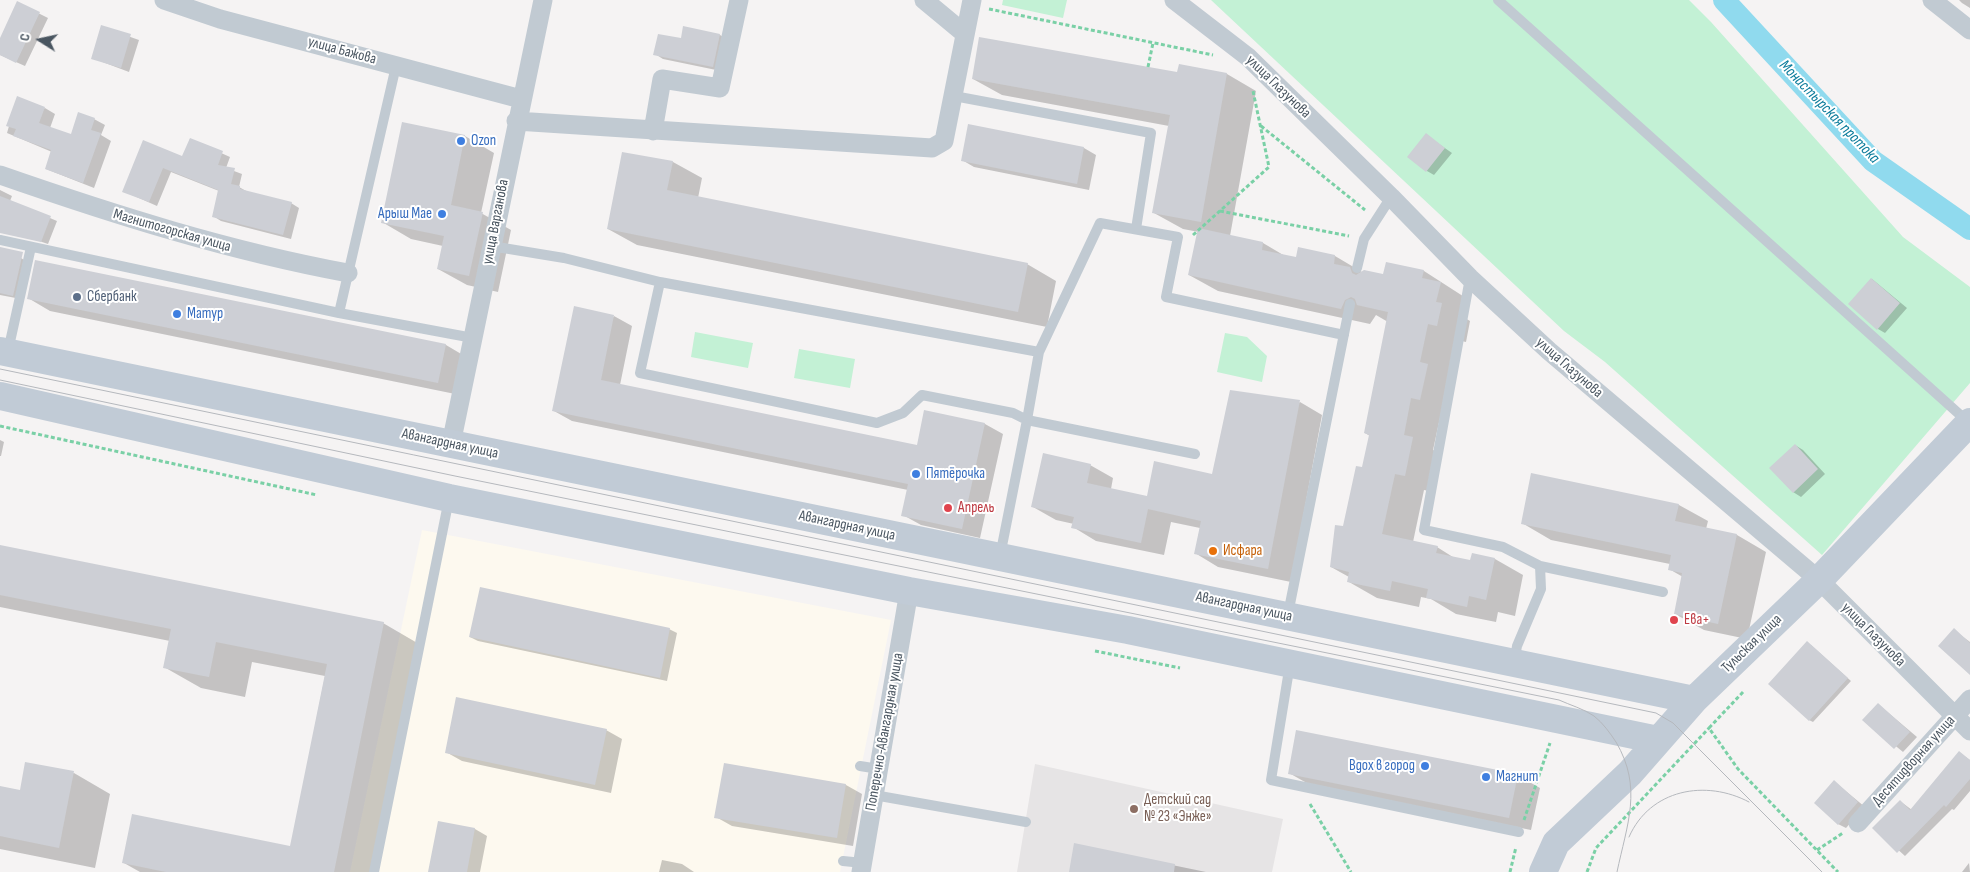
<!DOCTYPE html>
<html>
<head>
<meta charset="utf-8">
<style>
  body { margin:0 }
  #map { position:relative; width:1970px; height:872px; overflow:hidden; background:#f5f3f3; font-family:"Sofia Sans Condensed",sans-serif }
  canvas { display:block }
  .north { position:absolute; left:15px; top:15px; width:50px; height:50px; -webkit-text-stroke:4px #fff; paint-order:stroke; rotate:280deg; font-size:14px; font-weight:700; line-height:20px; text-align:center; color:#4a5661 }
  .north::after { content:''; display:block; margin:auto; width:18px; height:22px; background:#4a5661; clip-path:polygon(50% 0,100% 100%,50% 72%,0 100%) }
</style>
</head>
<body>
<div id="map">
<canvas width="1970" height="872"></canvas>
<div class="north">С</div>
</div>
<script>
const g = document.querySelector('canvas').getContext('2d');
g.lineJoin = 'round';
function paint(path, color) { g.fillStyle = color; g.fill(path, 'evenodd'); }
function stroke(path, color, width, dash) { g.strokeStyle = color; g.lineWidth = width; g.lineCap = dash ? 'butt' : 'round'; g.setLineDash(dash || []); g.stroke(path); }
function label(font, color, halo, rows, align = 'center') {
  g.font = font + ' "Sofia Sans Condensed",sans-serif'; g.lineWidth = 4; g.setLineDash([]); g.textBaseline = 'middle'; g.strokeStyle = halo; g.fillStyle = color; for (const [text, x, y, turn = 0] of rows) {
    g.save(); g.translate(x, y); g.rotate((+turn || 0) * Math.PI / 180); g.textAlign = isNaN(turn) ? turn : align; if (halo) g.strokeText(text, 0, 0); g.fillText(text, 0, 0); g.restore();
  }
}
paint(new Path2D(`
  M422,530L891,620L840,872H350Z`), '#fdf9ef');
paint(new Path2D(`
  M1035,764L1283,819L1272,872H1017Z`), '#e6e4e5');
paint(new Path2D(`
  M1003,0H1067L1063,18L1002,5Z
  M1211,0H1689L1711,22L1903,237L1970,287V383L1822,555L1605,362L1564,331Z
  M695,332L753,343L748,368L691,357Z
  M1225,333L1247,337L1267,356L1262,382L1217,372Z
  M799,349L855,359L850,388L794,378Z`), '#c3f1d5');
paint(new Path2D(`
  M1959,0H1970V8L1962,3Z
  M18,3L48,18L25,66L0,55V41Z
  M102,27L139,40L129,72L92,58Z
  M720,35L728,40L721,71L663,59L655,54L681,40Z
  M1180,66L1227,74L1256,91L1230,236L1263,243L1285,256L1297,258L1299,249L1335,256L1362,272L1384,276L1387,263L1424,271L1469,300L1465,318L1470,321L1466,342L1457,340L1433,450L1442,455L1434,492L1424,490L1413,542L1437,547L1456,559L1471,562L1495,559L1523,575L1515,616L1498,612L1496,622L1456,614L1431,599L1421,597L1419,607L1377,598L1349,582V577L1331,567L1363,469L1370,436L1365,433L1388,322L1376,315L1370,324L1218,291L1189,275L1199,232L1183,229L1154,213L1169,126L1002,95L973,79L1178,74Z
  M45,108L55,114L50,128L71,136L94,119L105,125L101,135L111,141L94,188L46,169L52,152L7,133L9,126Z
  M403,123L465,136L494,153L481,213L511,230L498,292L467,285L438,269L443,246L411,239L382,222Z
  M1426,135L1452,153L1434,175L1427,171Z
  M190,139L230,157L226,168L242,174L239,187L248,192L291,203L299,208L291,239L221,221L213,216L219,191L171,172L157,206L132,195L144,142L183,158Z
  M1084,148L1096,155L1089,190L974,167L962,160Z
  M623,153L673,162L702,178L698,198L1027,264L1056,281L1047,327L637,245L608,229Z
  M0,190L12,196L10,201L57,221L48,244L0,228Z
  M0,254L21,258L29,263L21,299L0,295Z
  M36,261L446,345L468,358L460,395L50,311L28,298Z
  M1872,279L1907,308L1885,333L1878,329Z
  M614,316L632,326L620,385L918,446L925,411L985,424L1003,434L980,538L921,525L903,515L908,490L572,421L554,411Z
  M1300,402L1322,415L1291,582L1218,567L1195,553L1200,528L1171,522L1164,555L1096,541L1073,527L1074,524L1056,520L1033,507L1090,465L1113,478L1111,489L1148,497L1213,476Z
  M0,440L4,442L1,456H0Z
  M1795,445L1803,450L1825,474L1801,497L1793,492Z
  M1679,505L1708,521L1706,529L1737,535L1766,552L1747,639L1704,630L1675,614L1683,577L1669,569L1670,564L1551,540L1522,523Z
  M0,546L383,623L419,644L374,872H140L124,863L291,847L325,676L252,662L245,697L201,688L164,667L170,641L0,607Z
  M669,629L677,633L667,681L478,641L470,637Z
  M1954,630L1970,642V673Z
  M1811,645L1851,681L1813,722L1809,720Z
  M1878,704L1917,737L1903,752L1864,720Z
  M606,730L622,739L611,793L462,761L446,752Z
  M1960,753L1970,760V791L1954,810L1952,809L1905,856L1874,828L1900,801L1912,810Z
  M725,765L846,785L862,794L853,846L732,826L716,817Z
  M74,773L110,794L95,868L0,849V787L21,791Z
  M1289,773L1517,775L1540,788L1531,830L1312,786Z
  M1835,782L1865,807L1846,828L1838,824Z
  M439,823L475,829L487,836L480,872H430Z
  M1075,845L1206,872H1070Z
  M662,860L682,864L694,872H659Z
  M1969,863L1970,872H1962Z`), '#0003');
stroke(new Path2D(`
  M1724,0L1873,161L1970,229`), '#90daee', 22);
paint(new Path2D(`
  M17,1L40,12L16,63L0,55V38Z
  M101,25L131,34L121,68L91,59Z
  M683,26L720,34L713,67L653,55L658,34L681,38Z
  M979,37L1177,72L1179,64L1227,73L1201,222L1152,213L1170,115L972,79Z
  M17,96L45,107L39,123L71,134L78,112L95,118L91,130L101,133L83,183L45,169L51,150L13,136L16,129L6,126Z
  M402,122L465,135L451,205L483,212L469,276L437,269L444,236L381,223Z
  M968,124L1084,147L1077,184L961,161Z
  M1426,133L1445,148L1426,172L1407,157Z
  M190,138L223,151L218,165L235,168L231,184L240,186V189L292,202L283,235L212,217L218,190L163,168L149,202L122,192L143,140L182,156Z
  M622,152L673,161L667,190L1028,263L1018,312L607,229Z
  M0,196L51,216L41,242L0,233Z
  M1198,228L1263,242L1262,250L1296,257L1298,247L1335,255L1334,264L1350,267L1352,273L1356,275L1364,270L1383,274L1386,262L1424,270L1422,278L1441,282L1436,302L1442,303L1437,326L1428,324L1420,362L1428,364L1420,400L1411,398L1404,435L1413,437L1405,476L1395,474L1382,534L1438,546L1436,553L1470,560L1472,553L1495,558L1486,600L1469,596L1467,607L1426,598L1428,589L1392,581L1390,591L1347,582L1349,572L1330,567L1335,525L1343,526L1356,466L1362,467L1369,435L1364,433L1388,312L1357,305L1355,299L1351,297L1345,300L1341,309L1188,275Z
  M0,247L23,252L13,296L0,293Z
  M35,260L446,344L438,383L27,299Z
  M1871,278L1900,303L1877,330L1848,304Z
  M574,306L614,315L601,380L917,445L924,410L985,423L962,529L901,516L908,484L552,411Z
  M1230,390L1300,400L1268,569L1194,554L1201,521L1148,509L1141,543L1071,528L1074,517L1031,507L1043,453L1091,464L1087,483L1147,496L1154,461L1212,474Z
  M1795,444L1818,469L1793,493L1769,468Z
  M1531,473L1679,504L1675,521L1737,534L1718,624L1674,614L1682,573L1668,570L1671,555L1521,524Z
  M0,545L384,622L334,872H166L122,863L132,814L290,846L327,664L216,642L209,677L163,668L171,629L0,595Z
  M480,587L670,628L660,678L469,637Z
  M1954,628L1970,643V675L1938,646Z
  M1807,641L1848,678L1809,721L1768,684Z
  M456,697L607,729L595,785L445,753Z
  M1878,703L1910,732L1894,749L1862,720Z
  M1296,730L1518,774L1509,818L1288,774Z
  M1959,751L1970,760V779L1946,807L1944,805L1897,853L1872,828L1900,800L1910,810Z
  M25,762L74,771L59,848L0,836V786L20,790Z
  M724,763L846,784L837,838L714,818Z
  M1834,780L1858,802L1838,825L1814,803Z
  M438,821L475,828L467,872H428Z
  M1074,843L1175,864L1174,872H1069Z`), '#cdcfd5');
stroke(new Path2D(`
  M989,9L1213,55
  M1148,67L1153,43
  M1261,126L1365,210
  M1220,211L1349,236
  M1193,235L1269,167L1253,91
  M0,426L317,495
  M1095,651L1180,668
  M1743,692L1709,728L1738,769L1838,872
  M1310,804L1351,872
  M1524,820L1550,743
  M1817,850L1843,833
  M1510,872L1516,847
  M1587,872L1596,848L1709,728`), '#7ad0a6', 3, [4, 2.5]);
stroke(new Path2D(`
  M1498,0L1968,422
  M954,96L1151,133L1136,229
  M0,240L339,313L473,338
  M491,246L564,258L660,282L1039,352
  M1357,268L1364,239L1391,197
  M1470,278L1424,530L1503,547L1540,566L1663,592
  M660,282L640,373L877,423L903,413L922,395L1013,413L1027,420L1000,556
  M339,313L396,66
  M8,351L31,247
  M1195,454L1027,420L1039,352L1100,223L1178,237L1166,297L1344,335
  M1288,614L1350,304
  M1514,663L1517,646L1541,589L1540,566
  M1290,664L1271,780L1519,832
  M860,766L879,769
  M874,795L1026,822
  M843,861L863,863
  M374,872L449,499`), '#c1cad2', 10);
stroke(new Path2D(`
  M164,0L220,19L521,99
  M924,0L965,34
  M1174,0L1248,57L1391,197L1470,278L1549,351L1819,580L1970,731
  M1932,0L1970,30
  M516,121L932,148L944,141L972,0
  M653,131L662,79L720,88L739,0
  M0,175C115,215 229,251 348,273
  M451,444L543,0
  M1858,823L1970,699
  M861,872L909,591`), '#c1cad2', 19);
stroke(new Path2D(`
  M0,351L1694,700
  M0,396L449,498L909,591L1128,630L1658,740
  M1543,872L1556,843L1630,773L1694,700L1819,580L1970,422`), '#c1cbd6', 28);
stroke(new Path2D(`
  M0,369L1656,713L1673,723L1822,872
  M0,380L455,476L1559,700C1570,705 1584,709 1594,716C1603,723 1610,733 1616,742C1643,788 1627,824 1617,872
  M1629,837C1650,789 1706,779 1749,802`), '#b5b8bd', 1);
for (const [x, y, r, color] of [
  [461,141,5,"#3f7fe0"],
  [442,214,5,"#3f7fe0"],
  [77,297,5,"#5c6f8a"],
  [177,314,5,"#3f7fe0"],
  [916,474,5,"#3f7fe0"],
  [948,508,5,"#e0444e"],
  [1213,551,5,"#e8710a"],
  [1674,620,5,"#e0444e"],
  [1425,766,5,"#3f7fe0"],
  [1486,777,5,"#3f7fe0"],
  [1134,809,5,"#8d6e63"]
]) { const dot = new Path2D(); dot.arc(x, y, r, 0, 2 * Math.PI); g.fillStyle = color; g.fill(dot); stroke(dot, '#fff', 2); }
label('15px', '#4a5661', '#fff', [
  ["улица Бажова",342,51,15],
  ["улица Глазунова",1278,87,44],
  ["улица Варганова",496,222,-79],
  ["Магнитогорская улица",172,231,16],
  ["улица Глазунова",1569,368,41],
  ["Авангардная улица",450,444,12],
  ["Авангардная улица",847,526,12],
  ["Авангардная улица",1244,607,12],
  ["улица Глазунова",1873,635,45],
  ["Тульская улица",1752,644,-44],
  ["Поперечно-Авангардная улица",885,732,-80],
  ["Десятидворная улица",1914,761,-48]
]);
label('15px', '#366cbe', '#fff', [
  ["Ozon",471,141],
  ["Арыш Мае",432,214,"right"],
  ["Матур",187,314],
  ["Пятёрочка",926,474],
  ["Вдох в город",1415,766,"right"],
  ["Магнит",1496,777]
], 'left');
label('15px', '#4e5e75', '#fff', [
  ["Сбербанк",87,297]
], 'left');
label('15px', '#be3a42', '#fff', [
  ["Апрель",958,508],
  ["Ева+",1684,620]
], 'left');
label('15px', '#c56008', '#fff', [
  ["Исфара",1223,551]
], 'left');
label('15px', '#785e54', '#fff', [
  ["Детский сад",1144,800],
  ["№ 23 «Энже»",1144,817]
], 'left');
label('italic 16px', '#0c7c9b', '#fff', [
  ["Монастырская протока",1829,112,46]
]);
</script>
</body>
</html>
